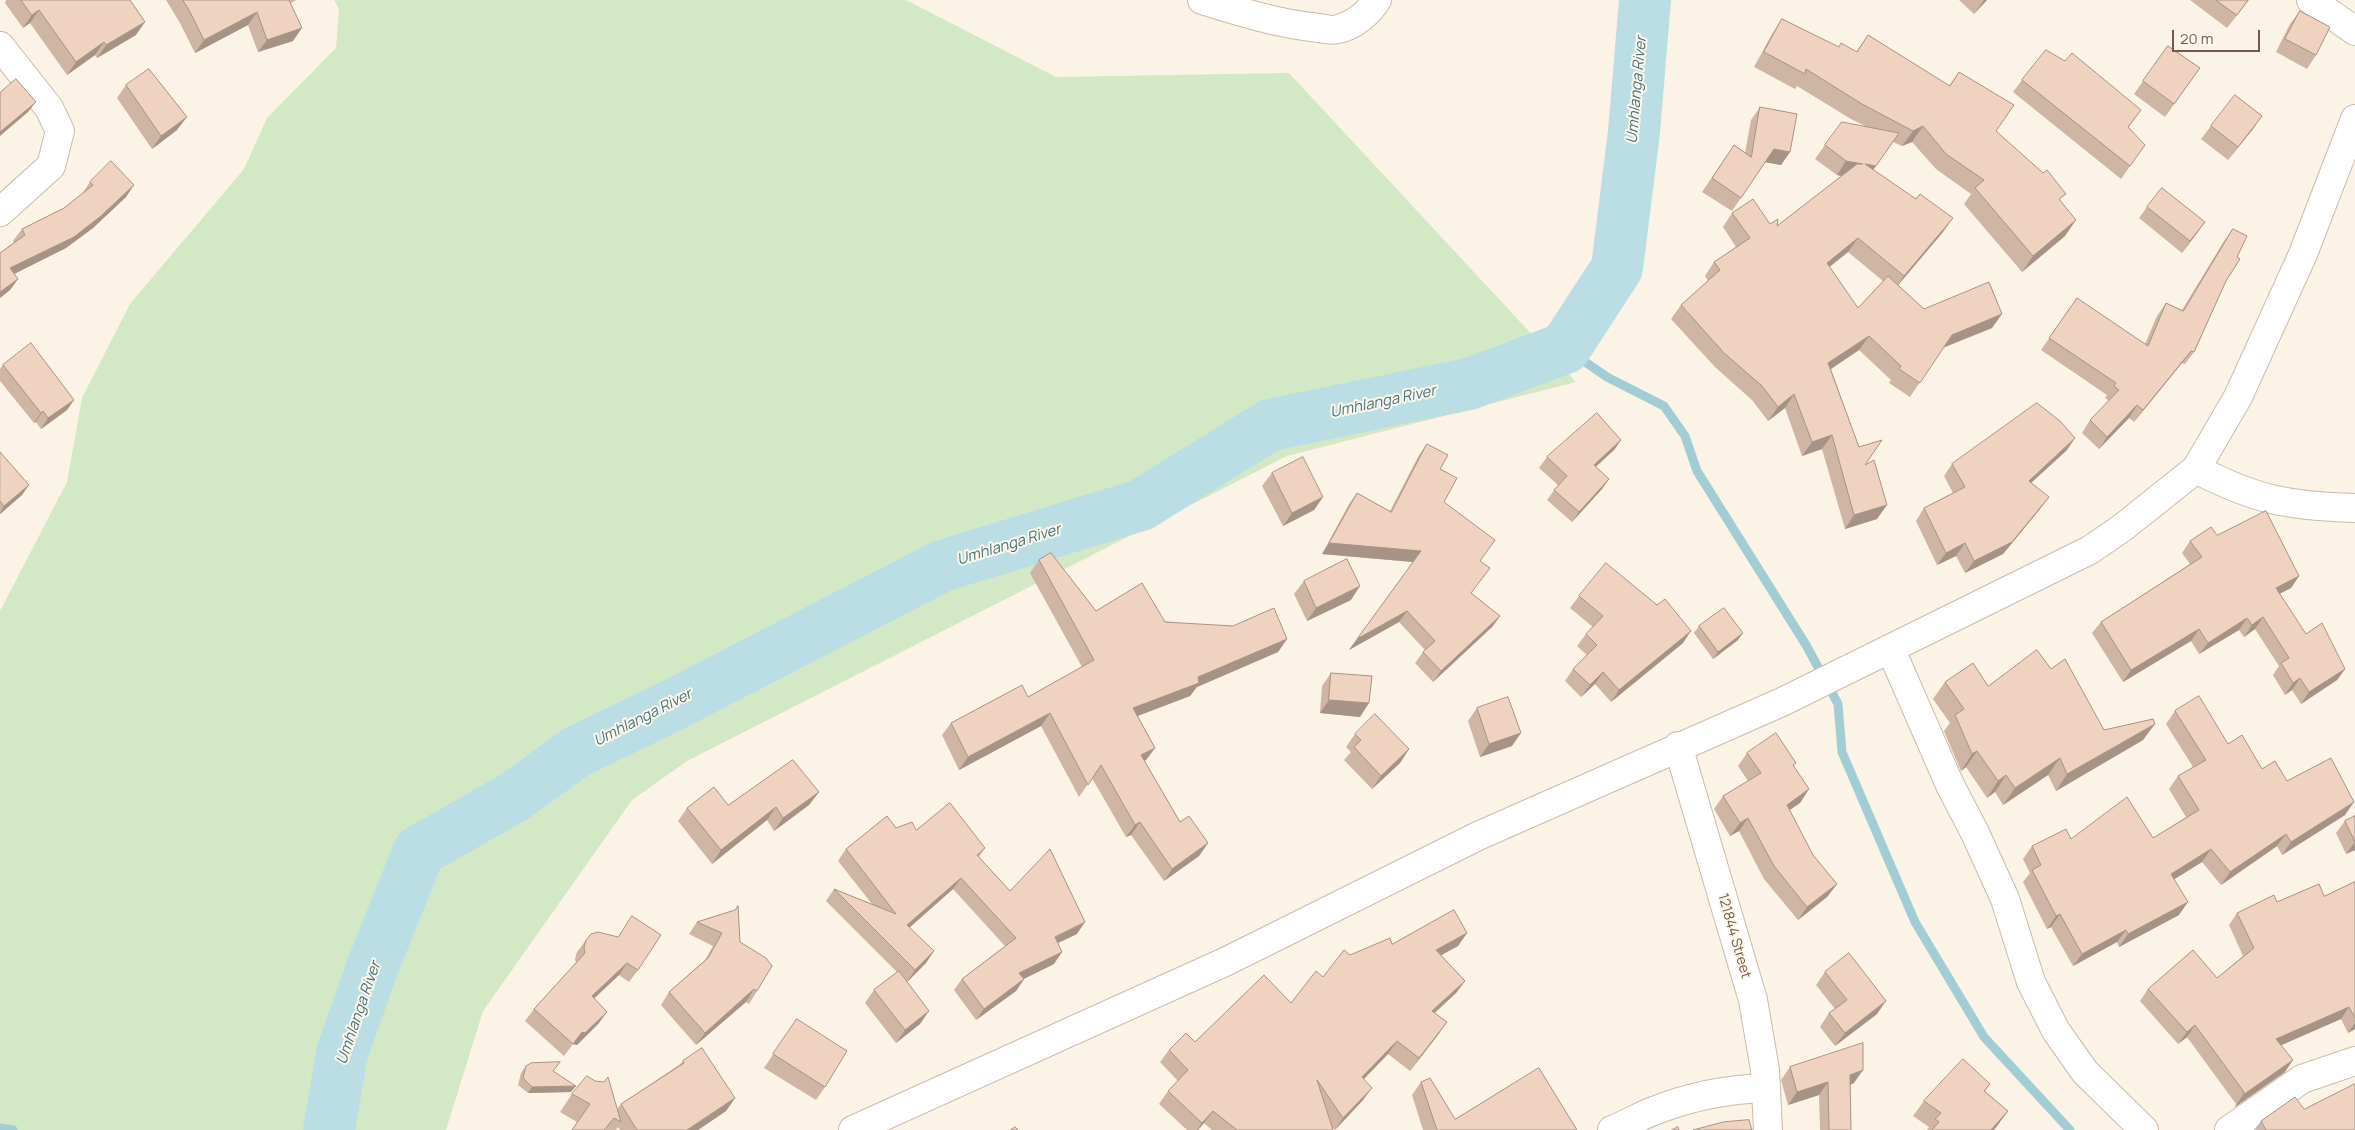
<!DOCTYPE html>
<html>
<head>
<meta charset="utf-8">
<style>
  body { margin:0 }
  #map { position:relative; width:2355px; height:1130px; overflow:hidden; background:#fbf3e6; font-family:Manrope,sans-serif }
  canvas { display:block }
  .scale { position:absolute; left:2172px; top:30px; width:88px; height:22px; box-sizing:border-box; border:2px solid #735a4c; border-top:0; padding-left:6px; font-size:15px; line-height:18px; white-space:nowrap; color:#735a4c; -webkit-text-stroke:4px #fef7ec; paint-order:stroke }
</style>
</head>
<body>
<div id="map">
<canvas width="2355" height="1130"></canvas>
<div class="scale">20 m</div>
</div>
<script>
const g = document.querySelector('canvas').getContext('2d');
g.lineJoin = 'round';
function paint(path, color) { g.fillStyle = color; g.fill(path, 'evenodd'); }
function stroke(path, color, width, dash) { g.strokeStyle = color; g.lineWidth = width; g.lineCap = dash ? 'butt' : 'round'; g.setLineDash(dash || []); g.stroke(path); }
function label(font, color, halo, rows, align = 'center') {
  g.font = font + ' Manrope,sans-serif'; g.lineWidth = 4; g.setLineDash([]); g.textBaseline = 'middle'; g.strokeStyle = halo; g.fillStyle = color; for (const [text, x, y, turn = 0] of rows) {
    g.save(); g.translate(x, y); g.rotate((+turn || 0) * Math.PI / 180); g.textAlign = isNaN(turn) ? turn : align; if (halo) g.strokeText(text, 0, 0); g.fillText(text, 0, 0); g.restore();
  }
}
paint(new Path2D(`
  M334,0H906L1056,77L1289,73L1576,382L1287,456L687,761L632,800L483,1011L446,1130H0V611L67,482L82,398L130,304L244,169L267,118L336,48L339,9Z`), '#d3e8c5');
stroke(new Path2D(`
  M1565,348L1607,377L1664,406L1685,436L1697,471L1806,645L1838,704L1842,752L1915,922L1984,1037L2070,1130
  M0,1128L13,1130`), '#a2cdd5', 9);
stroke(new Path2D(`
  M329,1130L342,1053L372,968L419,851L514,797L576,752L673,705L942,566L1141,505L1270,425L1469,384L1565,348L1617,268L1634,132L1645,0`), '#bbdee4', 52);
const minor = new Path2D(`
  M1202,0C1240,12 1279,24 1319,28C1324,29 1332,31 1338,29C1353,26 1369,13 1377,0
  M2311,0L2355,31
  M0,46L49,108L60,131L51,166L0,212
  M2196,469C2255,500 2289,506 2355,508
  M1891,650L1950,785L1975,833L2005,899L2031,982L2056,1031L2085,1072L2144,1130
  M1678,746L1753,1000L1765,1070L1768,1130
  M853,1130L1227,961L1478,836L1782,702L2090,550L2122,528L2196,469L2238,397L2303,254L2355,119
  M1612,1130C1626,1125 1638,1117 1651,1112C1688,1097 1726,1089 1766,1088
  M2229,1130L2302,1079L2355,1061`);
stroke(minor, '#ccbbac', 30);
stroke(minor, '#fff', 28);
paint(new Path2D(`
  M6,0H130L136,35L97,58L95,55L67,75L30,23L23,28L5,3Z
  M166,0H296L291,3L293,41L258,52L248,25L195,53L180,23Z
  M1959,0H1987L1974,14Z
  M2190,0H2249L2227,28Z
  M2300,11L2316,55L2307,69L2276,52L2290,24Z
  M1782,19L1838,47L1856,52L1868,35L1949,86L1959,72L1996,131L2060,201L2065,236L2022,272L1964,204L1971,194L1936,169L1912,142L1902,146L1893,142L1873,170L1943,232L1898,285L1924,309L1992,328L1943,348L1910,397L1889,383L1891,380L1859,350L1831,369L1865,465L1877,519L1845,529L1822,449L1802,456L1785,408L1768,421L1752,400L1715,367L1671,319L1681,305L1708,281L1705,276L1714,262L1736,247L1723,227L1732,213L1777,226L1842,176L1837,175L1815,159L1825,145L1865,126L1851,119L1797,86L1795,89L1754,67L1772,34ZM1848,252L1883,281L1858,308L1829,267Z
  M2168,46L2200,68L2165,117L2134,94Z
  M2022,80L2141,110L2128,128L2145,145L2121,179L2013,92Z
  M126,85L177,130L152,149L117,98Z
  M1760,107L1790,152L1781,165L1765,162L1732,211L1702,192L1734,145L1745,153L1751,120Z
  M2211,126L2253,129L2228,160L2201,139Z
  M90,182L126,197L93,228L66,248L14,274L18,279L10,290L0,298V253L14,243L13,241L22,229L64,208L82,194Z
  M2147,207L2205,222L2182,253L2139,218Z
  M2233,229L2226,281L2194,352L2185,364L2182,363L2134,422L2129,418L2099,449L2082,433L2090,420L2109,401L2105,398L2107,395L2041,350L2077,298L2145,344L2157,316L2166,303L2182,310L2224,241Z
  M3,365L67,410L41,429L36,422L34,423L0,381V369Z
  M1621,440L1614,450L1596,467L1609,479L1602,489L1572,522L1547,500L1558,485L1539,468L1547,457Z
  M1427,444L1440,469L1444,502L1480,561L1471,593L1500,616L1492,627L1433,682L1415,663L1423,652L1425,650L1399,622L1349,650L1413,562L1322,554L1349,504L1357,493L1390,511L1419,455Z
  M2067,450L2031,483L2040,509L2003,554L1965,573L1956,556L1937,565L1916,521L1924,508L1953,493L1944,476L1952,464Z
  M0,452L22,495L0,514Z
  M1272,473L1323,497L1314,510L1283,526L1262,486Z
  M2217,535L2299,576L2291,588L2279,594L2306,634L2345,669L2337,680L2301,704L2292,690L2285,695L2273,675L2279,666L2255,629L2244,637L2239,630L2199,654L2191,641L2123,682L2092,633L2101,622L2190,564L2182,553L2190,541Z
  M1039,560L1096,611L1287,639L1278,652L1197,687L1190,696L1138,716L1155,748L1146,760L1144,761L1180,822L1208,843L1199,856L1164,881L1131,835L1126,837L1092,778L1079,797L1041,726L959,770L942,735L951,723L1028,697L1082,667L1030,573Z
  M1304,581L1351,600L1307,621L1294,594Z
  M1579,596L1683,643L1611,702L1595,684L1581,697L1565,681L1573,669L1587,655L1577,646L1586,634L1593,627L1570,608Z
  M1699,626L1738,640L1713,659L1694,633Z
  M2051,669L2104,730L2143,740L2056,791L2048,775L2003,805L1995,792L1987,798L1966,767L1961,771L1944,731L1950,723L1933,699L1945,682L1988,686Z
  M1331,673L1360,717L1320,713L1322,686Z
  M1477,708L1512,746L1480,757L1468,721Z
  M2175,711L2228,744L2262,769L2287,781L2345,815L2282,855L2277,846L2221,885L2202,862L2174,879L2179,915L2119,947L2117,942L2073,966L2051,927L2047,929L2023,882L2030,873L2023,859L2032,846L2071,839L2153,838L2186,817L2169,789L2178,776L2193,767L2166,724Z
  M1355,734L1409,749L1400,763L1372,789L1344,760L1351,752L1346,747Z
  M1747,753L1793,766L1809,789L1800,803L1789,810L1813,855L1837,884L1827,897L1798,920L1764,879L1739,831L1730,836L1714,809L1723,796L1748,781L1738,766Z
  M819,792L809,805L774,831L767,820L712,864L678,821L687,808L728,805Z
  M2355,816V850L2346,854L2336,833L2345,821Z
  M896,828L916,830L985,848L979,857L1010,891L1077,934L1058,943L1054,964L1024,979L1016,991L976,1020L954,990L962,979L1005,946L953,889L909,927L926,963L907,982L920,1024L896,1043L865,1003L874,990L897,972L826,901L834,889L872,904L838,861L846,849Z
  M2355,882V1029L2348,1033L2341,1019L2281,1045L2285,1072L2235,1107L2236,1104L2187,1037L2178,1044L2140,1001L2148,989L2217,978L2243,956L2229,925L2237,913L2277,902L2324,896Z
  M738,906L740,942L757,991L749,1004L746,1002L696,1045L661,1005L669,992L705,960L713,946L689,934L697,922L735,910Z
  M1467,933L1458,946L1441,955L1465,981L1456,993L1435,1013L1447,1022L1410,1071L1388,1054L1364,1079L1363,1100L1335,1130L1333,1128V1130H1212L1204,1123L1198,1130H1187L1159,1104L1168,1091L1178,1081L1160,1062L1169,1050L1195,1042L1291,1003L1350,955L1392,944Z
  M591,934L638,970L629,982L619,975L594,998L607,1012L598,1024L577,1045L573,1044L564,1056L525,1021L534,1009L576,963L575,959L577,952L586,940Z
  M1825,972L1877,1014L1835,1046L1820,1027L1829,1013L1835,1009L1816,985Z
  M797,1019L825,1087L816,1100L764,1068Z
  M683,1061L735,1098L726,1111L698,1130H620L618,1127L616,1130H572L577,1122L560,1112L572,1094L617,1109L621,1104L679,1065Z
  M526,1066L553,1071L571,1092L528,1093L518,1085L521,1073Z
  M1790,1067L1854,1083L1850,1085L1851,1130H1820L1819,1095L1788,1105L1781,1080Z
  M1421,1082L1455,1119L1577,1130H1423L1412,1095Z
  M1990,1084L1985,1091L2008,1111L1994,1130H1927L1929,1127L1913,1116L1924,1101Z
  M2304,1109L2355,1130H2254L2261,1121Z`), '#ceb5a4');
paint(new Path2D(`
  M1984,0H1987L1974,14Z
  M39,10L30,23L23,28L32,15Z
  M257,12L248,25L195,53L204,40Z
  M145,22L136,35L97,58L106,45Z
  M302,28L293,41L258,52L267,40Z
  M104,42L95,55L67,75L76,62Z
  M36,102L28,112L0,136V132Z
  M2262,116L2253,129L2228,160L2238,147Z
  M187,117L177,130L152,149L161,136Z
  M1923,126L1912,142L1902,146L1913,131Z
  M1899,133L1866,180L1865,164Z
  M1774,149L1790,152L1781,165L1764,162Z
  M1846,161L1863,164L1853,178L1837,175Z
  M134,185L126,197L93,228L66,248L2,280L10,268Z
  M1953,218L1943,232L1894,290L1904,276Z
  M2076,220L2065,236L2022,272L2033,256Z
  M2205,222L2197,233L2182,253L2190,241Z
  M1858,238L1848,252L1817,277L1827,263Z
  M18,279L10,290L0,298V292Z
  M2002,314L1992,328L1942,348L1952,335Z
  M1869,336L1859,350L1819,377L1828,363Z
  M2191,351L2182,363L2134,422L2143,410Z
  M1794,394L1785,408L1768,421L1778,407Z
  M74,400L67,410L41,429L48,418Z
  M2137,405L2129,418L2099,449L2107,437Z
  M43,411L36,422L34,423L41,413Z
  M1832,435L1822,449L1802,456L1812,442Z
  M2075,438L2067,450L2020,493L2029,481Z
  M1621,440L1614,450L1586,475L1594,465Z
  M1609,479L1602,489L1572,522L1579,512Z
  M29,485L22,495L0,514V513L4,506Z
  M1323,497L1314,510L1283,526L1292,513Z
  M2049,497L2040,509L2003,554L1965,573L1974,561Z
  M1887,505L1877,519L1845,529L1854,515Z
  M1329,543L1421,551L1413,562L1322,554Z
  M1965,543L1956,556L1937,565L1946,553Z
  M2299,576L2291,588L2267,600L2276,588Z
  M1360,586L1351,600L1307,621L1316,608Z
  M1407,611L1399,622L1349,650L1357,639Z
  M1500,616L1492,627L1433,682L1441,671Z
  M2263,617L2255,629L2244,637L2252,625Z
  M2247,618L2239,630L2199,654L2208,643Z
  M2199,629L2191,641L2123,682L2131,670Z
  M1691,631L1683,643L1611,702L1619,690Z
  M1743,633L1738,640L1713,659L1718,652Z
  M1287,639L1278,652L1197,687L1190,696L1124,721L1133,708L1198,677Z
  M2345,669L2337,680L2301,704L2309,692Z
  M1603,672L1595,684L1581,697L1590,685Z
  M2300,678L2292,690L2285,695L2293,683Z
  M1329,700L1369,703L1360,717L1320,713Z
  M1050,713L1041,726L959,770L968,757Z
  M2155,724L2143,740L2056,791L2067,774Z
  M1521,733L1512,746L1480,757L1489,744Z
  M1155,748L1146,760L1132,768L1141,755Z
  M1409,749L1400,763L1372,789L1381,776Z
  M1977,751L1966,767L1961,771L1972,754Z
  M2060,758L2048,775L2003,805L2015,788Z
  M2006,775L1995,792L1987,798L1998,781Z
  M1809,789L1800,803L1778,818L1787,805Z
  M819,792L809,805L774,831L783,818Z
  M2354,802L2345,815L2282,855L2291,842Z
  M776,807L767,820L712,864L721,850Z
  M1748,818L1739,831L1730,836L1740,823Z
  M1140,822L1131,835L1126,837L1135,825Z
  M2286,834L2277,846L2221,885L2230,872Z
  M2355,842V850L2346,854Z
  M1208,843L1199,856L1164,881L1172,869Z
  M2211,849L2202,862L2162,887L2171,874Z
  M961,878L953,889L899,937L907,925Z
  M1837,884L1827,897L1798,920L1807,907Z
  M2188,902L2179,915L2119,947L2128,934Z
  M2060,914L2051,927L2047,929L2056,916Z
  M1085,922L1077,934L1047,948L1055,937Z
  M2126,930L2117,942L2073,966L2082,954Z
  M1467,933L1458,946L1427,963L1436,950Z
  M934,951L926,963L907,982L915,970Z
  M1062,952L1054,964L1011,985L1019,973Z
  M627,963L619,975L584,1008L592,996Z
  M1024,979L1016,991L976,1020L984,1009Z
  M1465,981L1456,993L1423,1023L1432,1011Z
  M754,989L746,1002L696,1045L705,1033Z
  M1886,1001L1877,1014L1835,1046L1845,1033Z
  M2349,1007L2341,1019L2268,1051L2276,1039Z
  M929,1011L920,1024L896,1043L905,1030Z
  M607,1012L598,1024L577,1045L573,1044L564,1056L582,1032Z
  M1447,1022L1438,1035L1410,1071L1419,1058Z
  M2355,1023V1029L2348,1033Z
  M2195,1025L2187,1037L2178,1044L2187,1032Z
  M1397,1041L1388,1054L1353,1090L1362,1077Z
  M2293,1060L2285,1072L2235,1107L2243,1095Z
  M1863,1070L1854,1083L1841,1088L1850,1075Z
  M1828,1082L1819,1095L1788,1105L1797,1092Z
  M576,1086L571,1092L528,1093L532,1087Z
  M1372,1088L1363,1100L1335,1130L1343,1118Z
  M735,1098L726,1111L698,1130H687Z
  M1213,1111L1204,1123L1198,1130H1197L1202,1123Z
  M2008,1111L1994,1130H1991Z`), '#a79386');
const building = new Path2D(`
  M21,0H130L145,22L106,45L104,42L76,62L39,10L32,15Z
  M183,0H289L302,28L267,40L257,12L204,40L189,10Z
  M2216,0H2248L2237,15Z
  M2300,11L2330,27L2316,55L2285,39Z
  M1782,19L1839,47L1841,43L1857,52L1868,35L1950,86L1959,72L2014,105L1996,131L2043,173L2047,170L2066,194L2059,199L2076,220L2033,256L1975,188L1984,180L1946,154L1923,126L1913,131L1862,104L1806,69L1805,74L1764,52Z
  M2168,46L2200,68L2174,104L2143,81Z
  M2046,50L2065,61L2072,53L2141,110L2128,127L2145,145L2130,166L2022,80Z
  M149,69L187,117L161,136L126,85Z
  M16,79L36,102L0,132V93Z
  M2235,95L2262,116L2238,147L2211,126Z
  M1760,107L1797,114L1790,152L1774,149L1741,198L1712,178L1734,145L1751,157Z
  M1842,122L1899,133L1876,166L1865,164L1916,199L1920,194L1953,218L1904,276L1858,238L1827,263L1858,308L1888,276L1924,309L1989,282L2002,314L1952,335L1920,383L1899,369L1901,366L1869,336L1828,363L1859,447L1882,440L1865,465L1874,460L1887,505L1854,515L1832,435L1812,442L1794,394L1778,407L1762,386L1724,353L1681,305L1720,270L1714,262L1750,238L1732,213L1753,199L1770,224L1778,219L1777,226L1857,164H1863L1846,161L1825,145Z
  M111,161L134,185L101,216L74,237L10,268L18,279L0,292V253L25,235L22,229L64,208L93,185L90,182Z
  M2162,188L2205,222L2190,241L2147,207Z
  M2233,229L2247,236L2237,257L2240,259L2226,281L2194,352L2191,351L2143,410L2137,405L2107,437L2090,420L2119,390L2114,386L2116,383L2049,338L2077,298L2148,346L2166,303L2183,311Z
  M31,343L74,400L48,418L43,411L41,413L3,365Z
  M2037,403L2060,421L2075,438L2029,481L2049,497L2012,542L1974,561L1965,543L1946,553L1924,508L1965,487L1952,464Z
  M1597,413L1621,440L1594,465L1609,479L1579,512L1554,490L1567,476L1547,457Z
  M1427,444L1448,455L1440,469L1457,478L1444,502L1495,540L1480,561L1490,568L1471,593L1500,616L1441,671L1423,652L1435,641L1407,611L1357,639L1421,551L1329,543L1357,493L1391,512Z
  M0,452L29,485L4,506L0,501Z
  M1303,457L1323,497L1292,513L1272,473Z
  M2266,511L2299,576L2276,588L2306,634L2322,623L2345,669L2309,692L2300,678L2293,683L2281,663L2289,658L2263,617L2252,625L2247,618L2208,643L2199,629L2131,670L2101,622L2202,557L2190,541L2211,527L2217,535Z
  M1051,553L1096,611L1142,583L1165,622L1233,626L1274,608L1287,639L1198,677L1199,683L1133,708L1155,748L1141,755L1180,822L1189,816L1208,843L1172,869L1140,822L1135,825L1101,765L1088,785L1050,713L968,757L951,723L1022,685L1028,697L1094,660L1039,560Z
  M1347,559L1360,586L1316,608L1304,581Z
  M1606,563L1657,605L1665,599L1691,631L1619,690L1603,672L1590,685L1573,669L1597,645L1586,634L1603,616L1579,596Z
  M1724,608L1743,633L1718,652L1699,626Z
  M2037,650L2051,669L2065,659L2104,730L2153,719L2155,724L2067,774L2060,758L2015,788L2006,775L1998,781L1977,751L1972,754L1955,715L1964,709L1945,682L1973,663L1988,686Z
  M1331,673L1372,676L1369,703L1329,700Z
  M2199,696L2228,744L2242,735L2262,769L2275,761L2287,781L2331,758L2354,802L2291,842L2286,834L2230,872L2211,849L2171,874L2188,902L2128,934L2126,930L2082,954L2060,914L2056,916L2032,870L2041,865L2032,846L2066,829L2071,839L2127,797L2153,838L2199,810L2178,776L2206,760L2175,711Z
  M1508,697L1521,733L1489,744L1477,708Z
  M1375,714L1409,749L1381,776L1354,747L1361,740L1355,734Z
  M1776,733L1796,763L1793,765L1809,789L1787,805L1813,855L1837,884L1807,907L1774,866L1748,818L1740,823L1723,796L1761,773L1747,753Z
  M793,760L819,792L783,818L776,807L721,850L687,808L714,787L728,805Z
  M950,803L985,848L977,855L1010,891L1050,849L1085,922L1055,937L1062,952L1019,973L1024,979L984,1009L962,979L1016,938L961,878L907,925L934,951L915,970L834,889L896,914L846,849L887,816L896,828L912,822L916,830Z
  M2355,816V842L2345,821Z
  M2355,882V1018L2349,1007L2276,1039L2293,1060L2243,1095L2244,1092L2195,1025L2187,1032L2148,989L2193,950L2217,978L2254,948L2237,913L2274,895L2277,902L2319,884L2324,896Z
  M738,906L740,942L766,958L772,966L757,991L754,989L705,1033L669,992L708,958L722,933L697,922L735,910Z
  M1454,910L1467,933L1436,950L1465,981L1432,1011L1447,1022L1419,1058L1397,1041L1362,1077L1372,1088L1343,1118L1317,1080L1333,1130H1237L1213,1111L1202,1123L1168,1091L1188,1070L1169,1050L1186,1033L1195,1042L1264,975L1291,1003L1316,971L1323,977L1344,950L1350,955L1390,938L1392,944Z
  M632,916L661,935L638,970L627,963L592,996L607,1012L585,1033L582,1032L573,1044L534,1009L585,953L584,947L586,940L591,934L598,932L618,937Z
  M1849,953L1886,1001L1845,1033L1829,1013L1847,1000L1825,972Z
  M899,971L929,1011L905,1030L874,990Z
  M797,1019L847,1051L825,1087L773,1054Z
  M1863,1043V1070L1850,1075L1851,1130H1829L1828,1082L1797,1092L1790,1067Z
  M702,1048L735,1098L687,1130H637L621,1104L684,1063L683,1061Z
  M1963,1059L1990,1084L1984,1091L2008,1111L1991,1130H1932L1939,1122L1935,1119L1941,1113L1924,1101Z
  M560,1062L553,1071L576,1086L532,1087L523,1078L526,1066L531,1063Z
  M1539,1068L1577,1130H1437L1421,1082L1430,1078L1455,1119Z
  M587,1076L595,1081L604,1082L608,1077L621,1122L614,1118L604,1130H572L590,1104L572,1094Z
  M2355,1084V1130H2266L2261,1121L2295,1097L2304,1109Z
  M1749,1120L1752,1130H1693L1723,1122Z
  M1015,1127L1018,1130H1011Z
  M1678,1127L1679,1130H1672Z`);
paint(building, '#efd2bf');
stroke(building, '#a79386', 1);
label('14px', '#735a4c', '#fef7ec', [
  ["121844 Street",1734,936,74]
]);
label('italic 15px', '#43747f', '#fef7ec', [
  ["Umhlanga River",1637,90,-85],
  ["Umhlanga River",1383,402,-12],
  ["Umhlanga River",1009,545,-17],
  ["Umhlanga River",643,718,-27],
  ["Umhlanga River",359,1013,-71]
]);
</script>
</body>
</html>
